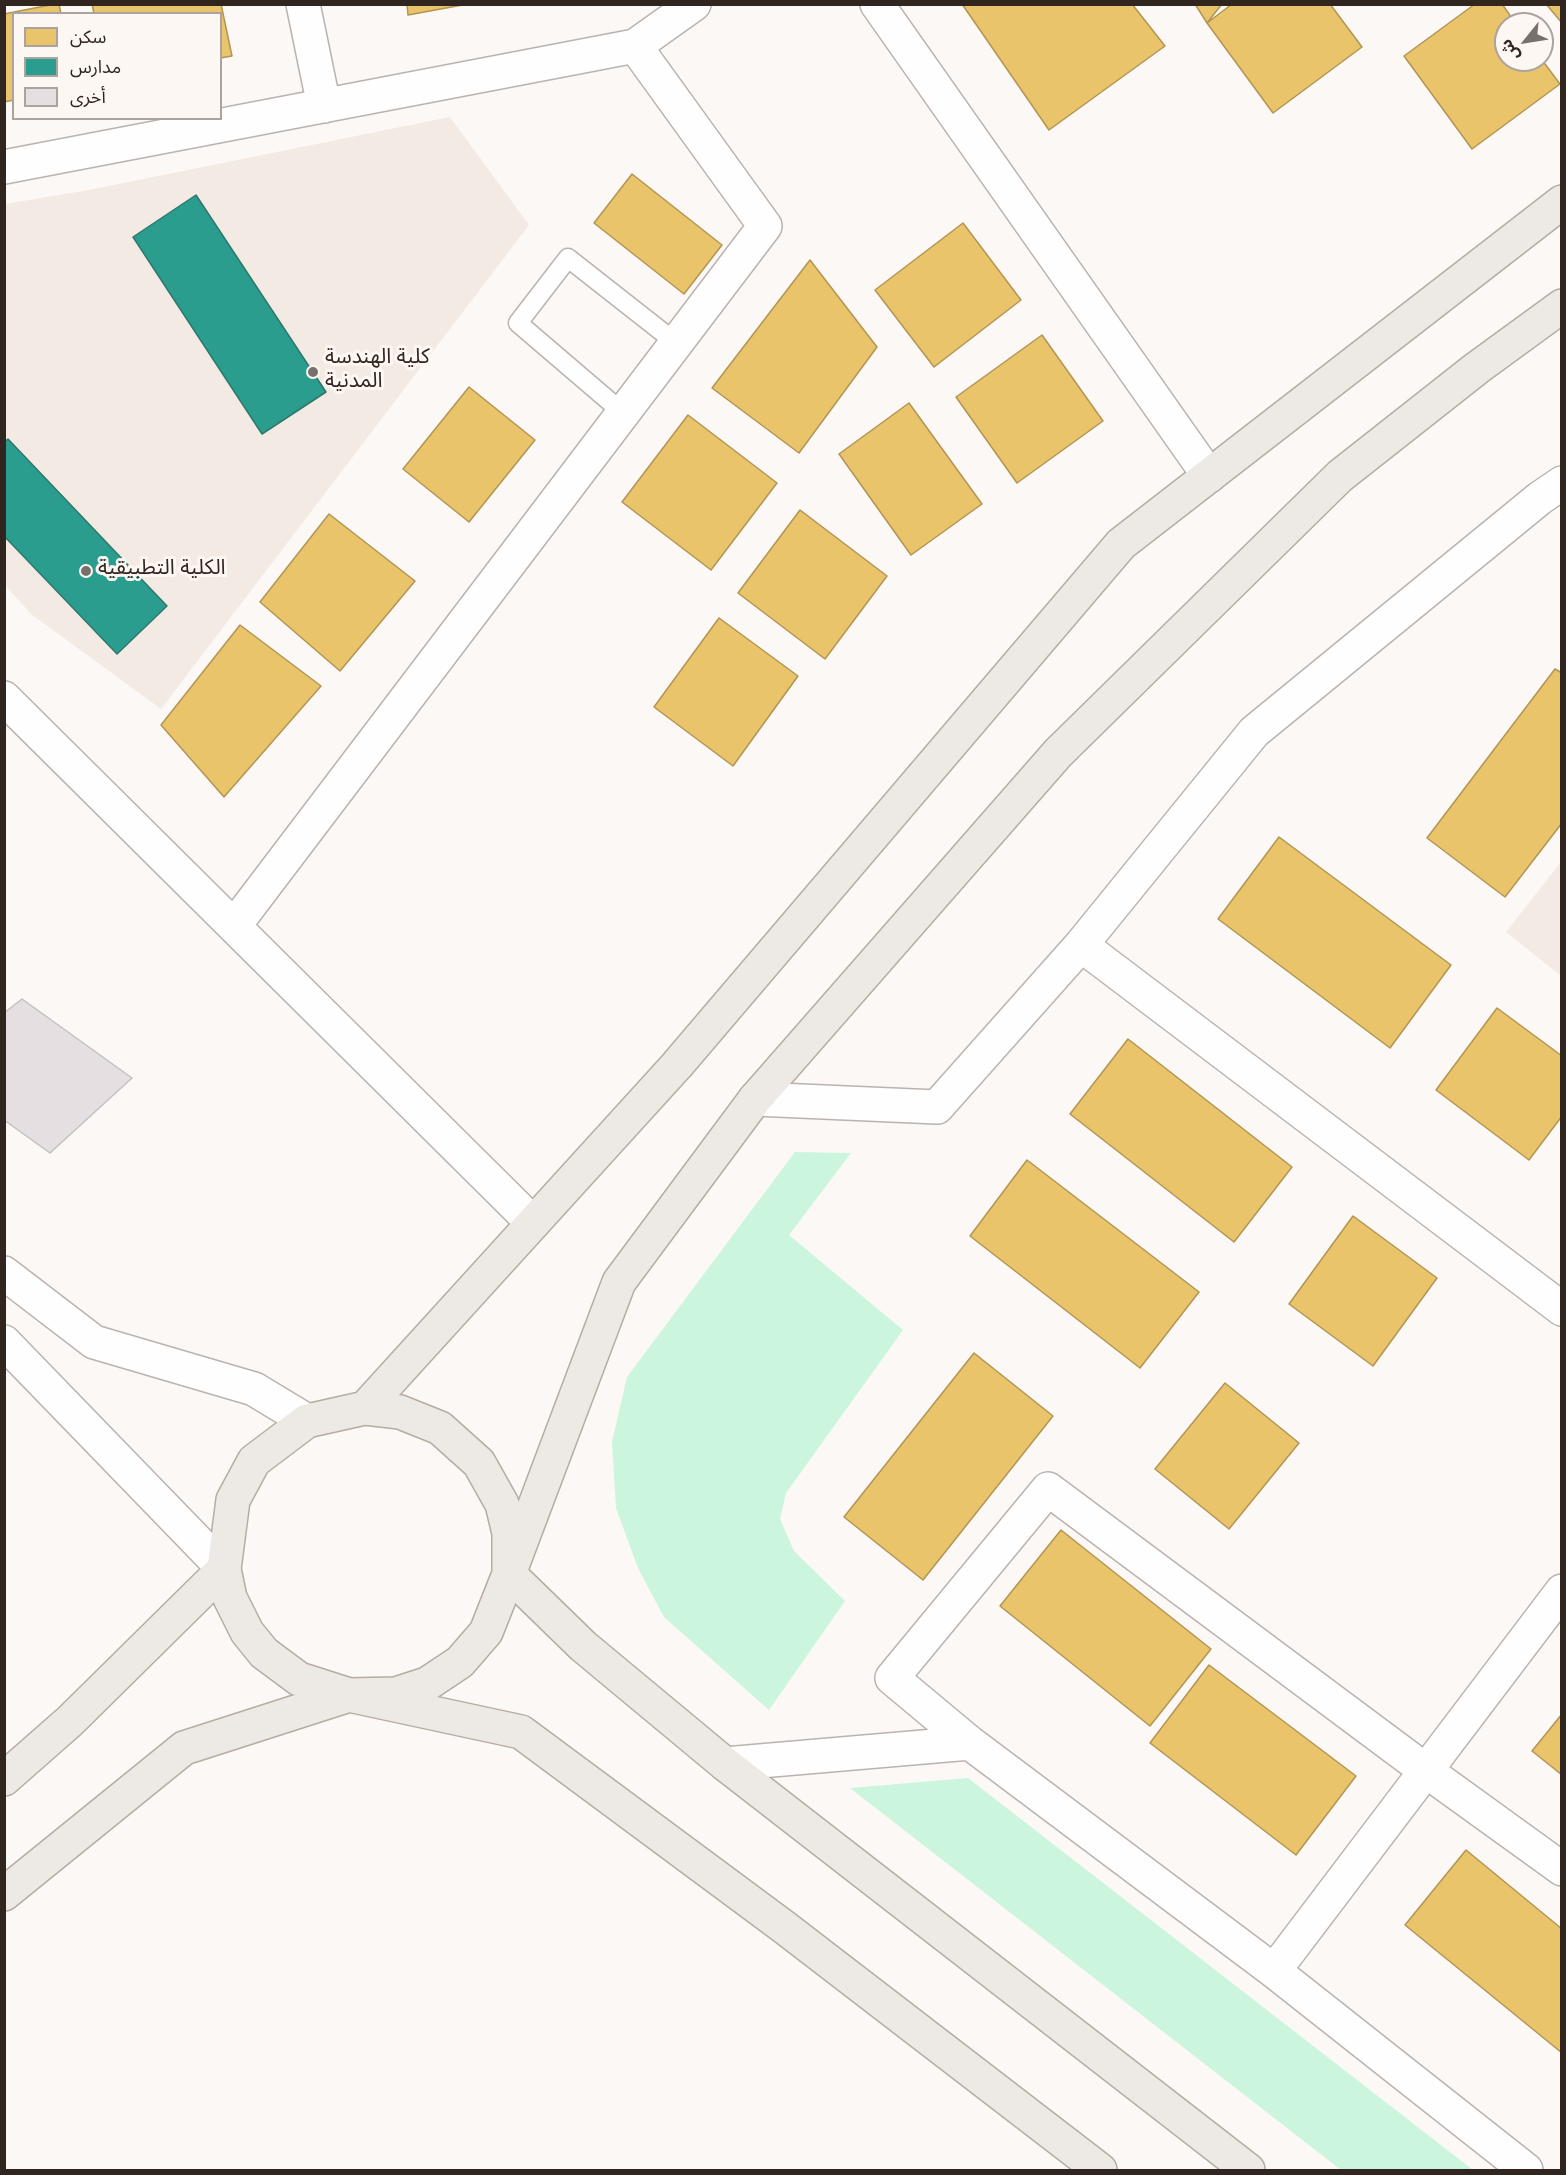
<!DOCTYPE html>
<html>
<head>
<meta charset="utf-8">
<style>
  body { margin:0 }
  #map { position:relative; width:1566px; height:2175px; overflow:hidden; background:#fbf8f5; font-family:Georgia,"Noto Sans Arabic",serif }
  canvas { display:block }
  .frame { position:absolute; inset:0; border:6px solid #31261f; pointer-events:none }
  .legend { position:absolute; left:12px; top:12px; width:210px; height:108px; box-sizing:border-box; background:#fdf7f3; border:2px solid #aba39e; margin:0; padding:8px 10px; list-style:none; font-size:18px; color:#31261f }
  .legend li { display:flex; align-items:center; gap:12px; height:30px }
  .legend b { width:30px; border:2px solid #aba39e }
  .north { position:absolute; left:1494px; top:12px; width:60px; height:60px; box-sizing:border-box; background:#fdf7f3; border:2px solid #aba39e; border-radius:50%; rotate:240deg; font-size:16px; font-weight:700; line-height:24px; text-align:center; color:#31261f }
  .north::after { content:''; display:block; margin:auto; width:21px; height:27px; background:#78706a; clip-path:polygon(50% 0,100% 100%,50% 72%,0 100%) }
</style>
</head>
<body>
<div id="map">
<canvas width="1566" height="2175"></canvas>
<div class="frame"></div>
<ul class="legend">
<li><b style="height:16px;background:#e9c46a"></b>سكن</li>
<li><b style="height:16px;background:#2a9d8f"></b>مدارس</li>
<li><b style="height:16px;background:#e6dfe1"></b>أخرى</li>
</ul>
<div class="north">ش</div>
</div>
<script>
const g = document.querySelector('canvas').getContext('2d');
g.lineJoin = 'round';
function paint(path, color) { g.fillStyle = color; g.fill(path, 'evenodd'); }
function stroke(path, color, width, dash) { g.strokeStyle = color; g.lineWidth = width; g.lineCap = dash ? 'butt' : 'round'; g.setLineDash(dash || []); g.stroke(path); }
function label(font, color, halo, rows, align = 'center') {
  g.font = font + ' Georgia,"Noto Sans Arabic",serif'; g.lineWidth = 6; g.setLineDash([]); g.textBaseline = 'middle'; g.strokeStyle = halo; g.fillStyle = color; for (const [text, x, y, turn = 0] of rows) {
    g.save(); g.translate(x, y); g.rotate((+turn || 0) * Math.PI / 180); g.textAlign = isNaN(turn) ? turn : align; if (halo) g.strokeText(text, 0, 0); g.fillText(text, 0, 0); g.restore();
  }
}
paint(new Path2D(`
  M450,117L529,225L161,709L31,614L5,585V204L89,190Z
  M1561,862V976L1506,932Z`), '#f4eae4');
paint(new Path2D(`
  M795,1152L851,1153L789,1235L903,1330L786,1493L780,1519L794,1551L845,1601L769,1710L664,1617L638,1568L616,1508L612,1442L627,1377Z
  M968,1778L1473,2170H1341L850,1788Z`), '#ccf5dd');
const homes = new Path2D(`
  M55,4H59L61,14H14V100L4,102V14Z
  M92,4H221L232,56L220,58V14H94Z
  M407,4H468L408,15Z
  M962,4H1132L1165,46L1049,130Z
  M1195,4H1222L1207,23Z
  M1232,4H1330L1362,47L1273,113L1207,23Z
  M1475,4H1502L1516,24H1506V60H1542L1560,84L1472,149L1404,56Z
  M1546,4H1562V23Z
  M632,174L722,245L684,294L594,223Z
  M963,223L1021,300L934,367L875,290Z
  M810,260L877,347L799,453L712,388Z
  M1042,335L1103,421L1017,483L956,397Z
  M469,387L535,440L469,522L403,469Z
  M909,403L982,504L911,555L839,454Z
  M688,415L777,483L711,570L622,502Z
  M800,510L887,576L825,659L738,593Z
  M329,514L415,581L340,671L260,602Z
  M719,618L798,676L733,766L654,707Z
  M240,625L321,686L224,797L161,725Z
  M1555,669L1562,673V823L1505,897L1427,838Z
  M1279,837L1451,965L1390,1048L1218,919Z
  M1497,1008L1562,1056V1116L1529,1160L1436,1090Z
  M1128,1039L1292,1167L1234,1242L1070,1114Z
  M1027,1160L1199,1292L1140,1368L970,1236Z
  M1353,1216L1437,1278L1373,1366L1289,1304Z
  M974,1353L1053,1416L923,1580L844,1517Z
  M1225,1383L1299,1443L1229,1529L1155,1469Z
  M1061,1530L1211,1649L1150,1726L1000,1606Z
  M1209,1665L1356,1776L1296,1855L1150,1743Z
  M1562,1714V1775L1532,1751Z
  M1466,1850L1562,1929V2053L1405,1925Z`);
paint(homes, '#e9c46a');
stroke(homes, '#b29554', 1.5);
const schools = new Path2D(`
  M196,195L326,392L262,434L133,237Z
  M8,439L167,606L117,654L4,536V442Z`);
paint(schools, '#2a9d8f');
stroke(schools, '#2c796d', 1.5);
const building = new Path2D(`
  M22,999L132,1078L50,1153L4,1120V1013Z`);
paint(building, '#e6dfe1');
stroke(building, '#c5bfc1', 1.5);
const service = new Path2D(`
  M622,412L518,323L568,258L675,342`);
const minor = new Path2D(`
  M303,4L324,106
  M877,4L1209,476
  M4,167L635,46L694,4
  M4,698L533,1223
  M234,926L765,226L635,46
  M1081,945L1562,1309
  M755,1099L937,1107L1081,945L1254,732L1540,498L1562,483
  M970,1743L892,1678L1048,1489L1425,1770L1562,1869
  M725,1764L970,1743L1274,1971L1526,2170
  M1274,1971L1562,1591`);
const secondary = new Path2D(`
  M4,1273L94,1342L254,1389L307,1421
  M4,1342L224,1569`);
const primary = new Path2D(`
  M365,1408L400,1412L440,1428L479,1463L502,1504L509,1533V1574L486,1632L460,1662L427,1684L396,1694L349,1695L299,1679L264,1653L247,1632L230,1598L224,1569L233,1500L254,1461L307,1421L365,1408L677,1065L1121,544L1562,202
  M4,1779L70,1721L224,1569
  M4,1894L184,1748L349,1695L521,1732L784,1927L1100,2170
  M1248,2170L725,1764L583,1646L509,1574L619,1282L755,1099L1058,753L1340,476L1477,368L1562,306`);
stroke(service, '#bab3af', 21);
stroke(minor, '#bab3af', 36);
stroke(secondary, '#bab3af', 36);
stroke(primary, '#b6aca2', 36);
stroke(service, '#fefefe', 18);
stroke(minor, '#fefefe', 33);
stroke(secondary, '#fefefe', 33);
stroke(primary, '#ede9e4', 33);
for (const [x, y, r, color] of [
  [313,372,6,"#78706a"],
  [86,571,6,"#78706a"]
]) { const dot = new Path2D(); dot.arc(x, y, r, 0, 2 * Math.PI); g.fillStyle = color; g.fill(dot); stroke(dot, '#fdf7f3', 2); }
label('21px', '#31261f', '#fdf7f3', [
  ["كلية الهندسة",325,360],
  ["المدنية",325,384],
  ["الكلية التطبيقية",98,571]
], 'left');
</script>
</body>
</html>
